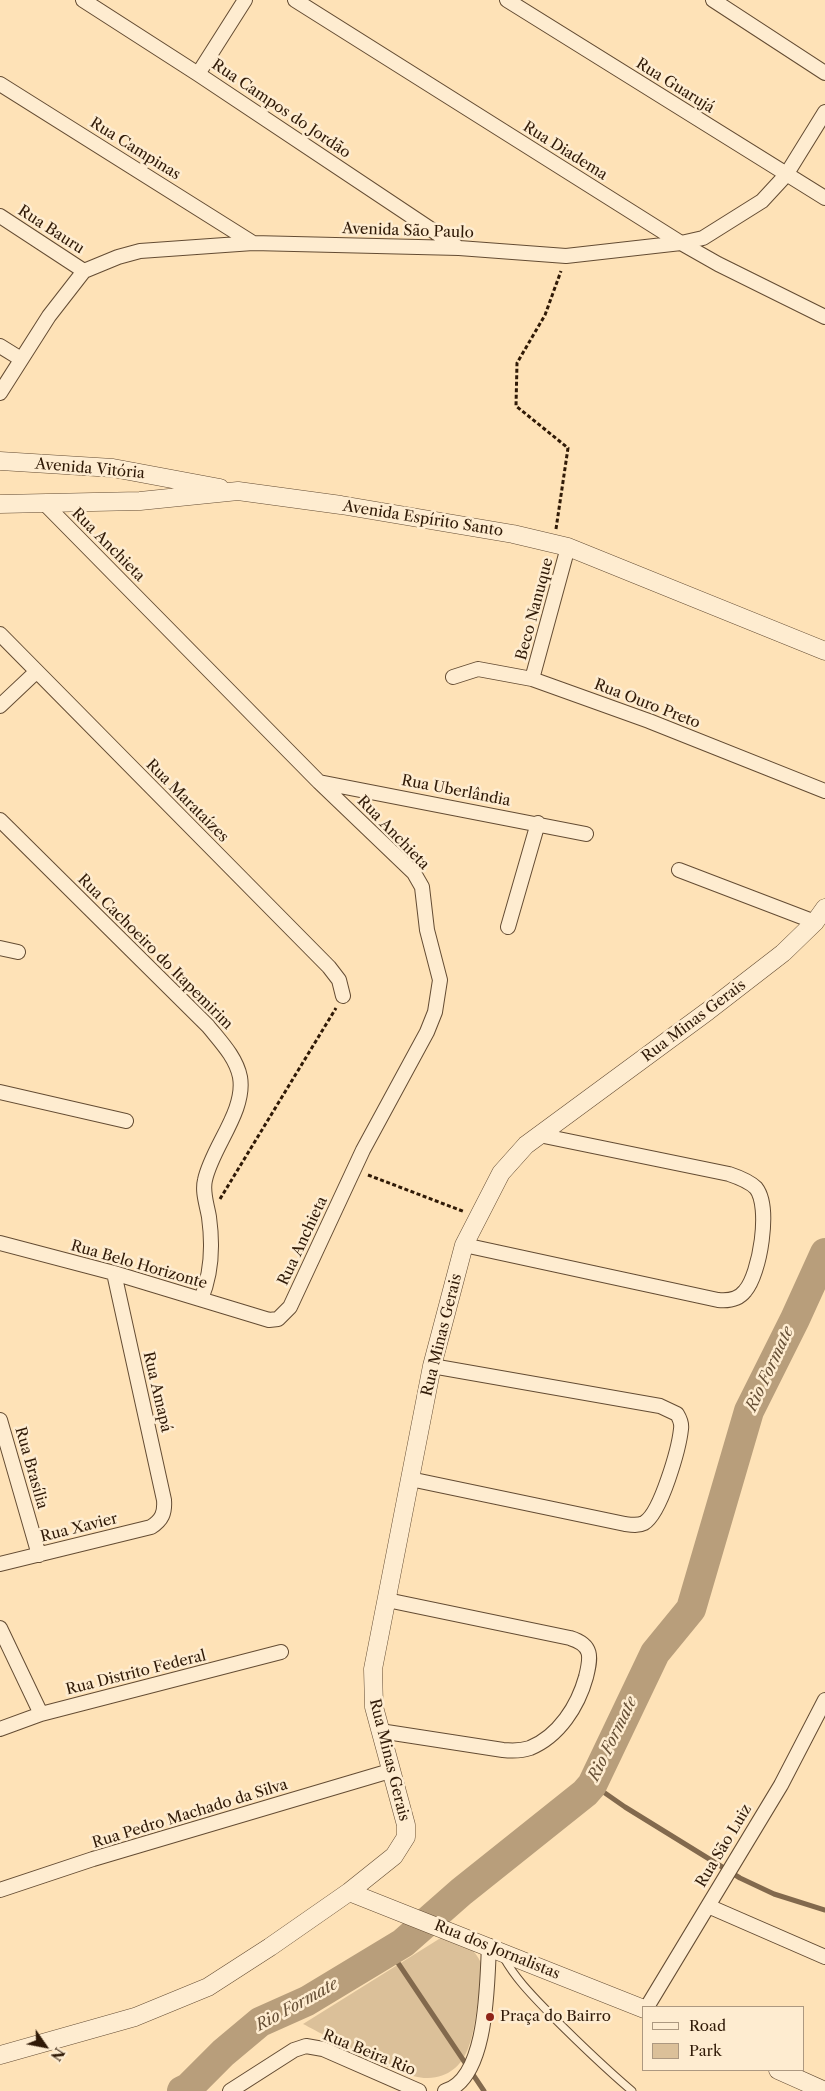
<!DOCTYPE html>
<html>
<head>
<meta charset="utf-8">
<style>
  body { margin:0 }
  #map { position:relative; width:825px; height:2091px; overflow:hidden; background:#fee2b7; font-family:"Libre Caslon Text",serif }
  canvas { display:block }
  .legend { position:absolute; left:642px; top:2006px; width:162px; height:65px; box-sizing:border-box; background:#feecd0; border:1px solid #ac9880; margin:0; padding:6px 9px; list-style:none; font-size:15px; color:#301a07 }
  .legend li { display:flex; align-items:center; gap:10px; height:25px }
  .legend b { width:25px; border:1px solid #ac9880 }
  .north { position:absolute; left:20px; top:2021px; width:50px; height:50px; -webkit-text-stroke:4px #feecd0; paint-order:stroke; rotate:123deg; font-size:14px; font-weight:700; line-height:20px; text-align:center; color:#301a07 }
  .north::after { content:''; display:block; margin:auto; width:18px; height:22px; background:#301a07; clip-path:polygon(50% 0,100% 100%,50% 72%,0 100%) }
</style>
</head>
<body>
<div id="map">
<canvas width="825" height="2091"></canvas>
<ul class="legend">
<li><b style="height:6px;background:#feecd0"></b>Road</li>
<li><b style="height:14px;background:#dbc099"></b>Park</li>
</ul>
<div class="north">N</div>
</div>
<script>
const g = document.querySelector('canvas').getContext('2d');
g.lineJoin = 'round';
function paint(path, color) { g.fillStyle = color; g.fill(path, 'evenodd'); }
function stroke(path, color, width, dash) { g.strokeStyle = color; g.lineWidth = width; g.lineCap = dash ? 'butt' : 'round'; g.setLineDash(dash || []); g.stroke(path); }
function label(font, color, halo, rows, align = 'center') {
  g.font = font + ' "Libre Caslon Text",serif'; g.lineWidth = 5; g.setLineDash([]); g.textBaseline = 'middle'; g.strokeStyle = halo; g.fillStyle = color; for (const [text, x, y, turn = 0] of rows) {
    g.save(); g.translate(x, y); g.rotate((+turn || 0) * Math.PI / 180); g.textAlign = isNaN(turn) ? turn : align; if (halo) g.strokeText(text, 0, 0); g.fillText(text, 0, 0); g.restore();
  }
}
paint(new Path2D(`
  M447,1934C461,1939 475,1949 481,1963C485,1974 480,1989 478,2000C473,2033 471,2076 428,2078C399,2079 331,2038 303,2024Z`), '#dbc099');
stroke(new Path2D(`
  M592,1784L625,1807L740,1878L774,1894L825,1910
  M390,1951L484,2091`), '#82694d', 5);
stroke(new Path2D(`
  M182,2091L188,2088L223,2053L260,2022L307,2001L403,1943L461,1892L585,1793L592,1785L655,1653L691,1609L749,1411L795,1319L825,1253`), '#b89e7b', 30);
const service = new Path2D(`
  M504,1958C517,1981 535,1998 553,2017C579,2043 604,2067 632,2091`);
const minor = new Path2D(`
  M83,0L198,74L459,248
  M295,0L681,243L718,264L825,317
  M507,0L825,198
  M713,0L825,73
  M198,74L245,0
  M0,84L253,243
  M0,216L84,271
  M0,346L21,359
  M0,393L49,316L84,271L118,257L140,251L253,243L459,248L566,256L681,243L703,238L762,201L786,175L825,112
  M0,634L329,967L339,980L343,996
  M453,677L478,669L532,679L649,721L825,791
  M532,679L568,547
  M0,706L36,672
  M319,782L586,834
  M0,820L208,1026C220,1041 236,1057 240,1077C246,1111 212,1147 205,1180C202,1192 207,1205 209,1217C213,1246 212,1273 201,1299
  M679,870L815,922
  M508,927L538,823
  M0,948L18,952
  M0,1092L126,1121
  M0,1243L114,1273L269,1320L278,1319L290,1307L363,1150L427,1032L435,1012L440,980L427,930L422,887L414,873L319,782L43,502
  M464,1245L718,1300C728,1301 738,1300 745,1291C760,1274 771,1207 756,1188C749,1181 738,1177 729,1174L539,1135
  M0,1420L39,1555
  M410,1479L625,1524C632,1525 638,1526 644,1523C661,1513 679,1448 681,1429C682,1423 680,1419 677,1414L660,1406L432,1366
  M0,1564L151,1527C162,1520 165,1513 164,1500L114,1273
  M0,1628L41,1714
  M0,1729L41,1714L281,1652
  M380,1731L503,1750C513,1751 521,1751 530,1748C559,1736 578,1706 586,1677C591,1657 593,1645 570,1638L387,1600
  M0,1890L93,1859L390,1771
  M708,1906L825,1957
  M647,2007L781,1785L825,1700
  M230,2091L294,2050L306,2046L323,2049L419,2091
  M445,2091C488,2079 487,1982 489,1946`);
const tertiary = new Path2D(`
  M0,461L113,468L220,488
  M0,504L140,501L238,491L341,505L513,534L568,547L825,651
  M349,1892L644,2009
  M0,2055L135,2017L208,1987L270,1947L349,1892L394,1856L406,1837V1825L374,1707L373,1669L432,1366L464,1245L501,1173L526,1145L708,1011L783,953L815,922L825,908
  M778,2070L825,2091`);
stroke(service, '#644c33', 9);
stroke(minor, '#644c33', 16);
stroke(tertiary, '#644c33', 19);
stroke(new Path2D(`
  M556,529L568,448L516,406L517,363L545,315L561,271
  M368,1175L465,1212
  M220,1199L336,1008`), '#301a07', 3, [4, 2.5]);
stroke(service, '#feecd0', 7);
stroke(minor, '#feecd0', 14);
stroke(tertiary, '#feecd0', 18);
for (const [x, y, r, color] of [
  [490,2017,5,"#8f2418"]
]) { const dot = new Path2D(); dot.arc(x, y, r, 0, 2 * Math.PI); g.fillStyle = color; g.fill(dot); stroke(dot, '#feecd0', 2); }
label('15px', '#301a07', '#feecd0', [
  ["Rua Guarujá",675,86,32],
  ["Rua Campos do Jordão",281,109,34],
  ["Rua Campinas",135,149,32],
  ["Rua Diadema",565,151,32],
  ["Rua Bauru",51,230,33],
  ["Avenida São Paulo",408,231,2],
  ["Avenida Vitória",90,469,5],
  ["Avenida Espírito Santo",423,519,9],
  ["Rua Anchieta",108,545,45],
  ["Beco Nanuque",535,609,-75],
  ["Rua Ouro Preto",647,704,21],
  ["Rua Uberlândia",456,791,11],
  ["Rua Marataízes",187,801,45],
  ["Rua Anchieta",393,833,46],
  ["Rua Cachoeiro do Itapemirim",155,952,45],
  ["Rua Minas Gerais",694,1021,-37],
  ["Rua Anchieta",303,1241,-65],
  ["Rua Belo Horizonte",139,1265,16],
  ["Rua Minas Gerais",442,1335,-76],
  ["Rua Amapá",157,1392,77],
  ["Rua Brasília",31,1468,74],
  ["Rua Xavier",79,1528,-14],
  ["Rua Distrito Federal",136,1673,-14],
  ["Rua Minas Gerais",389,1760,76],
  ["Rua Pedro Machado da Silva",190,1814,-17],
  ["Rua São Luiz",724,1846,-59],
  ["Rua dos Jornalistas",497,1950,22],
  ["Rua Beira Rio",369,2053,22]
]);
label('15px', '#301a07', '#feecd0', [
  ["Praça do Bairro",500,2017]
], 'left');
label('italic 16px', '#664f35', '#feecd0', [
  ["Rio Formate",770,1369,-65],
  ["Rio Formate",613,1739,-64],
  ["Rio Formate",297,2005,-29]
]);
</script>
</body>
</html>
